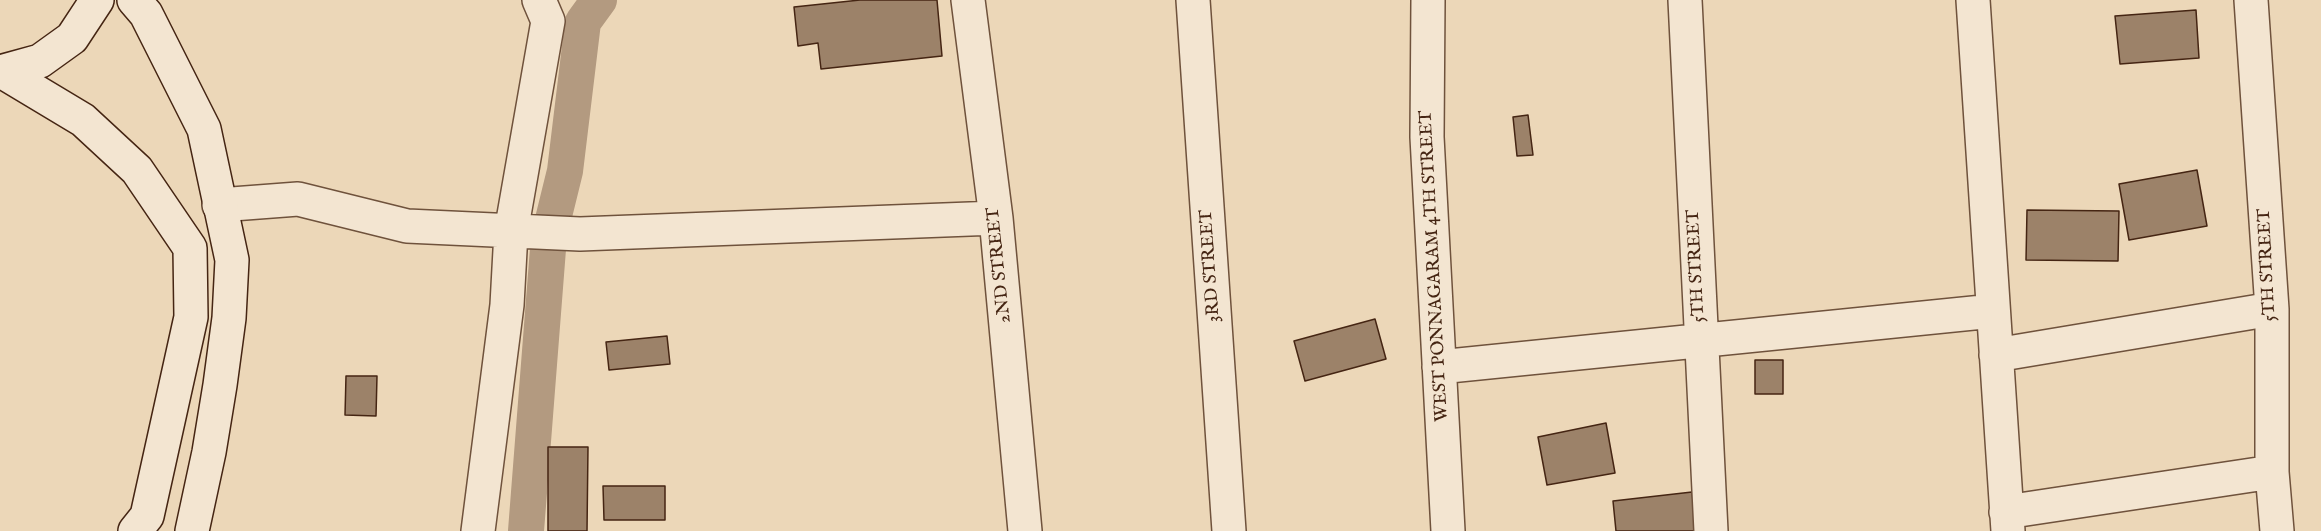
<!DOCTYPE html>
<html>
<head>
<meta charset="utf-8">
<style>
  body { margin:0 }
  canvas { display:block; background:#ecd7b8 }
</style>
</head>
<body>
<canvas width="2321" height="531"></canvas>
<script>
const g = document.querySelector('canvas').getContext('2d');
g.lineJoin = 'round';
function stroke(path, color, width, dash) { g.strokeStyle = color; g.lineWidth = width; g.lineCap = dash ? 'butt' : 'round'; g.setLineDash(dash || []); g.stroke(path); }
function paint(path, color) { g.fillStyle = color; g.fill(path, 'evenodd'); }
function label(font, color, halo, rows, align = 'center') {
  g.font = font + ' "IM FELL English",serif'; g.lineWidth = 5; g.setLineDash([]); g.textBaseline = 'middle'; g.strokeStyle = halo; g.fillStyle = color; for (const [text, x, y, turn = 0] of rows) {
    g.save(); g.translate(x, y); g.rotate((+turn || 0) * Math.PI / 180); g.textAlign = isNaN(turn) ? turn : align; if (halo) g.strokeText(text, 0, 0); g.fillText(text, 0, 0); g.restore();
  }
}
stroke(new Path2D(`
  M526,531L549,236L565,171L583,22L599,0`), '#b39a80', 36);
const building = new Path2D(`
  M860,0H937L942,56L821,69L818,43L798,46L794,7Z
  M2196,10L2199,58L2120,64L2115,16Z
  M1528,115L1533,155L1517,156L1513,117Z
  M2197,170L2207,226L2129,240L2119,184Z
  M2027,210L2119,211L2118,261L2026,260Z
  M1375,319L1386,359L1305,381L1294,341Z
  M667,336L670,364L609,370L606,342Z
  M1755,360H1783V394H1755Z
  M346,376H377L376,416L345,415Z
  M1606,423L1615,473L1547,485L1538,437Z
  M548,447H588L587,531H548Z
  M603,486H665V520H604Z
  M1692,492L1696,531H1616L1613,501Z`);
paint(building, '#9c8269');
stroke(building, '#452513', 1.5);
const street = new Path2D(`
  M968,0L996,218L1025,531
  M1193,0L1229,531
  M1428,0L1427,137L1448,531
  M1685,0L1711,531
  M1973,0L2008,531
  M2251,0L2272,309V472L2277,531
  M219,205L298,199L407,226L580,234L996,218
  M1996,355L2272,309
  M1439,367L1993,311
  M2006,512L2272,472
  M478,531L507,305L511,232L548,21L539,0`);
const secondary = new Path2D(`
  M134,0L146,14L204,129L232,260L229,318L220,385L209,452L192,531
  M0,72L40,61L72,38L97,0
  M3,72L83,120L137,170L190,248L191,317L147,516L135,531`);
stroke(street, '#6f523c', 36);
stroke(secondary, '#452513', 36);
stroke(street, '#f3e5d1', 33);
stroke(secondary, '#f3e5d1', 33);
label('18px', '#452513', '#f3e5d1', [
  ["2ND STREET",1000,265,-96],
  ["5TH STREET",2268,265,-93],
  ["3RD STREET",1211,266,-94],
  ["WEST PONNAGARAM 4TH STREET",1435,266,-93],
  ["5TH STREET",1697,266,-93]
]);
</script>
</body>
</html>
